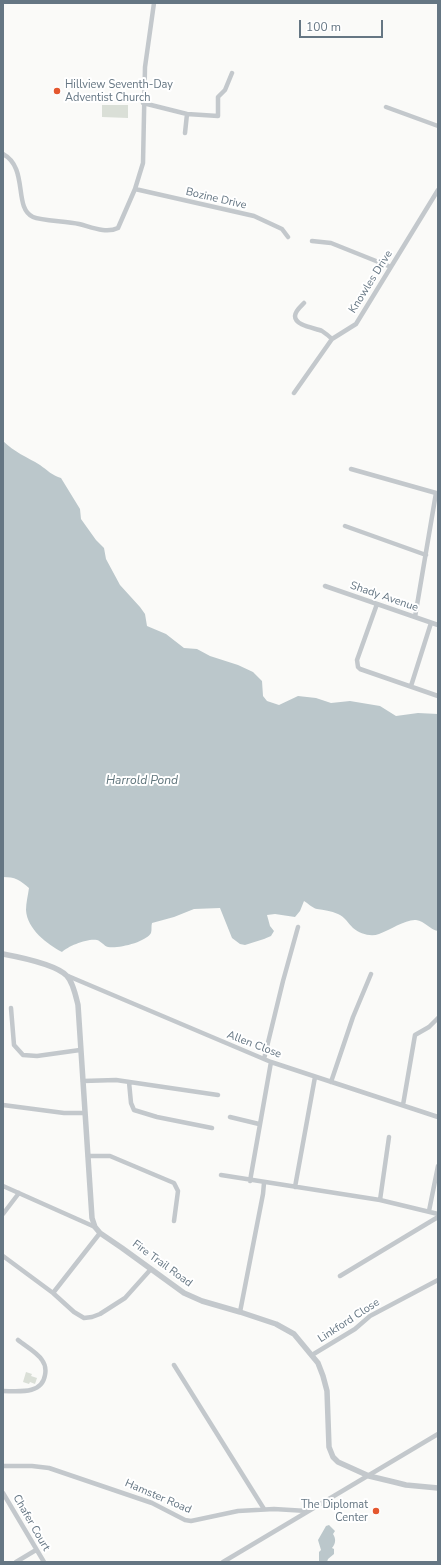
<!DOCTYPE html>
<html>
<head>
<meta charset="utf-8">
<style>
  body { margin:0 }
  #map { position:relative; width:441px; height:1565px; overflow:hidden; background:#fafaf8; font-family:"Nunito Sans",sans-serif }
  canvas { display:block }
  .frame { position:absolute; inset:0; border:4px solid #657683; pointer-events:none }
  .scale { position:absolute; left:299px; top:20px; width:84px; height:18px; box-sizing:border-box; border:2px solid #657683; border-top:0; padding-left:5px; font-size:12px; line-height:14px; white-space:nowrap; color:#657683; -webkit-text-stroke:3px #fff; paint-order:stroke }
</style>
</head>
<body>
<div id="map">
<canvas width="441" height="1565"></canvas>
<div class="frame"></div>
<div class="scale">100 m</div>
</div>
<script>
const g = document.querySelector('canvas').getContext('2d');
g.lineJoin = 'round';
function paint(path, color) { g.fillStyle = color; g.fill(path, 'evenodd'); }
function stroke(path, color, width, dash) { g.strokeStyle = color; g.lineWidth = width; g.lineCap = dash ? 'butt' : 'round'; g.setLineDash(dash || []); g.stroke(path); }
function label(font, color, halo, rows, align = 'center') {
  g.font = font + ' "Nunito Sans",sans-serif'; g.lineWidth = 4; g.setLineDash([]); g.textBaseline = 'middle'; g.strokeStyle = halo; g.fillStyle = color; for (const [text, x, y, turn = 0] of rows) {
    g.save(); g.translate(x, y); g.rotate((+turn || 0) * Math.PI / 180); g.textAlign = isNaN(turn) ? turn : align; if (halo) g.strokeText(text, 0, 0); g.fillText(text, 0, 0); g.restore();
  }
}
paint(new Path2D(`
  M102,105H128V118L102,117Z
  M26,1372L32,1374L31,1376L37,1378L35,1384L30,1382L29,1384L23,1382Z`), '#dadfd7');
paint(new Path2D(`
  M3,441C14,452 27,457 40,465C47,470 53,476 61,478L80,509L81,519L96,540L104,548L106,559L120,585L140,607L145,614L147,626L166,634L184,648L197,649L210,656L238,665L253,672L262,681L263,696L267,701L279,705L298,696L316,698L331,703L350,701L380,706L396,716L418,713L438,714V931C430,930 425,921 416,920C406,919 390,930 379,934C371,937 360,934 353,928C348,923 345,917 338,914C331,911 324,910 317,909C312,908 308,903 304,901L300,911L295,917L275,914L267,915L270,926L274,931L271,936L264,939L245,945L240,944L232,938L220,908L194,909L174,917L152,923C151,926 152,930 151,933C146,942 118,949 108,947C104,946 101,941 97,940C88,938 68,946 62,952C47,944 27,929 26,910C26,903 28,895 29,888C20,880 15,877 3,877Z
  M329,1525L335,1531L333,1534C336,1539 336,1543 332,1548L334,1549V1554L328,1559L327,1562H319V1552L321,1550L318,1540L326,1526Z`), '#bbc7cb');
stroke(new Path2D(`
  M143,103L187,114L218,116V97L225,90L232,73
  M386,107L438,126
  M185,133L187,114
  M3,154C29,168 13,208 33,217C42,221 67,221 79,224C91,227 106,234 118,228L135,189L143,163L145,67L154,3
  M135,189L254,216L282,229L288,237
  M312,241L331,243L391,267
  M304,303C301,306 295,311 295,316C295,326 315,328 322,331C325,333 329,336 332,339
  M294,393L332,339L356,324L438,190
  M351,469L436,493L415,617
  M345,526L426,555
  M325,586L438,625
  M377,604L357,660L358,667L360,669L438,696
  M411,686L431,623
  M68,976L271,1062L438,1117
  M11,1008L14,1045L23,1055L37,1056L80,1050
  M264,1059L283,981L298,927
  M83,1081L116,1080L218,1095
  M129,1082L131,1103L134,1110L157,1117L212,1128
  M331,1082L353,1017L371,974
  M3,1105L64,1113H84
  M403,1105L415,1035L429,1027L438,1018
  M230,1117L259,1124
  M88,1156H110L174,1183L178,1191L174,1221
  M221,1175L380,1200L438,1214
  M250,1181L271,1062
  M3,1186L95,1227
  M295,1187L315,1077
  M380,1200L389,1137
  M429,1211L438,1166
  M3,1214L19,1193
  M3,1256L53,1293L74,1312L84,1318L92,1317L100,1314L125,1298L151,1269
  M340,1276L438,1217
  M53,1293L100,1233
  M240,1312L263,1194L264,1183
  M312,1355L355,1329L370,1316L438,1280
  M174,1365L264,1509
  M3,1391C17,1391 42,1395 45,1375C46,1370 45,1364 42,1360C37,1352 25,1346 18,1340
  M3,1466H32L49,1468L152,1503L185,1520L191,1521L238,1511L274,1509L307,1511
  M3,1493L44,1562
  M16,1562L36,1550
  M223,1562L438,1434`), '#c3c8cc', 4.5);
stroke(new Path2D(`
  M3,954C19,957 56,964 67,976C73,982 76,997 78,1005L92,1218L95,1227L100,1233L122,1248L184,1293L202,1301L240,1312L276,1324L294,1334L318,1363L323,1376L327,1391L329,1447L333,1457L338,1462L369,1476L394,1482L406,1485L438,1488`), '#c3c8cc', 5.5);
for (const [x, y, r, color] of [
  [57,91,4,"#e4572e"],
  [376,1511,4,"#e4572e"]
]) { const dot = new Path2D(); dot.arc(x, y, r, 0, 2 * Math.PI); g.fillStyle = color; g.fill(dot); stroke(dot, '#fff', 1.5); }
label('11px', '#657683', '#fff', [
  ["Hillview Seventh-Day",65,85],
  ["Adventist Church",65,98],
  ["The Diplomat",368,1505,"right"],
  ["Center",368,1518,"right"]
], 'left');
label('11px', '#657683', '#fff', [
  ["Bozine Drive",216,199,13],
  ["Knowles Drive",371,282,-58],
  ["Shady Avenue",384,597,19],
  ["Allen Close",254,1045,21],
  ["Fire Trail Road",162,1264,36],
  ["Linkford Close",349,1321,-33],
  ["Hamster Road",158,1497,23],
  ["Chafer Court",31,1523,60]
]);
label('italic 12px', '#60757c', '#fff', [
  ["Harrold Pond",142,781]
]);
</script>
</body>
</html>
